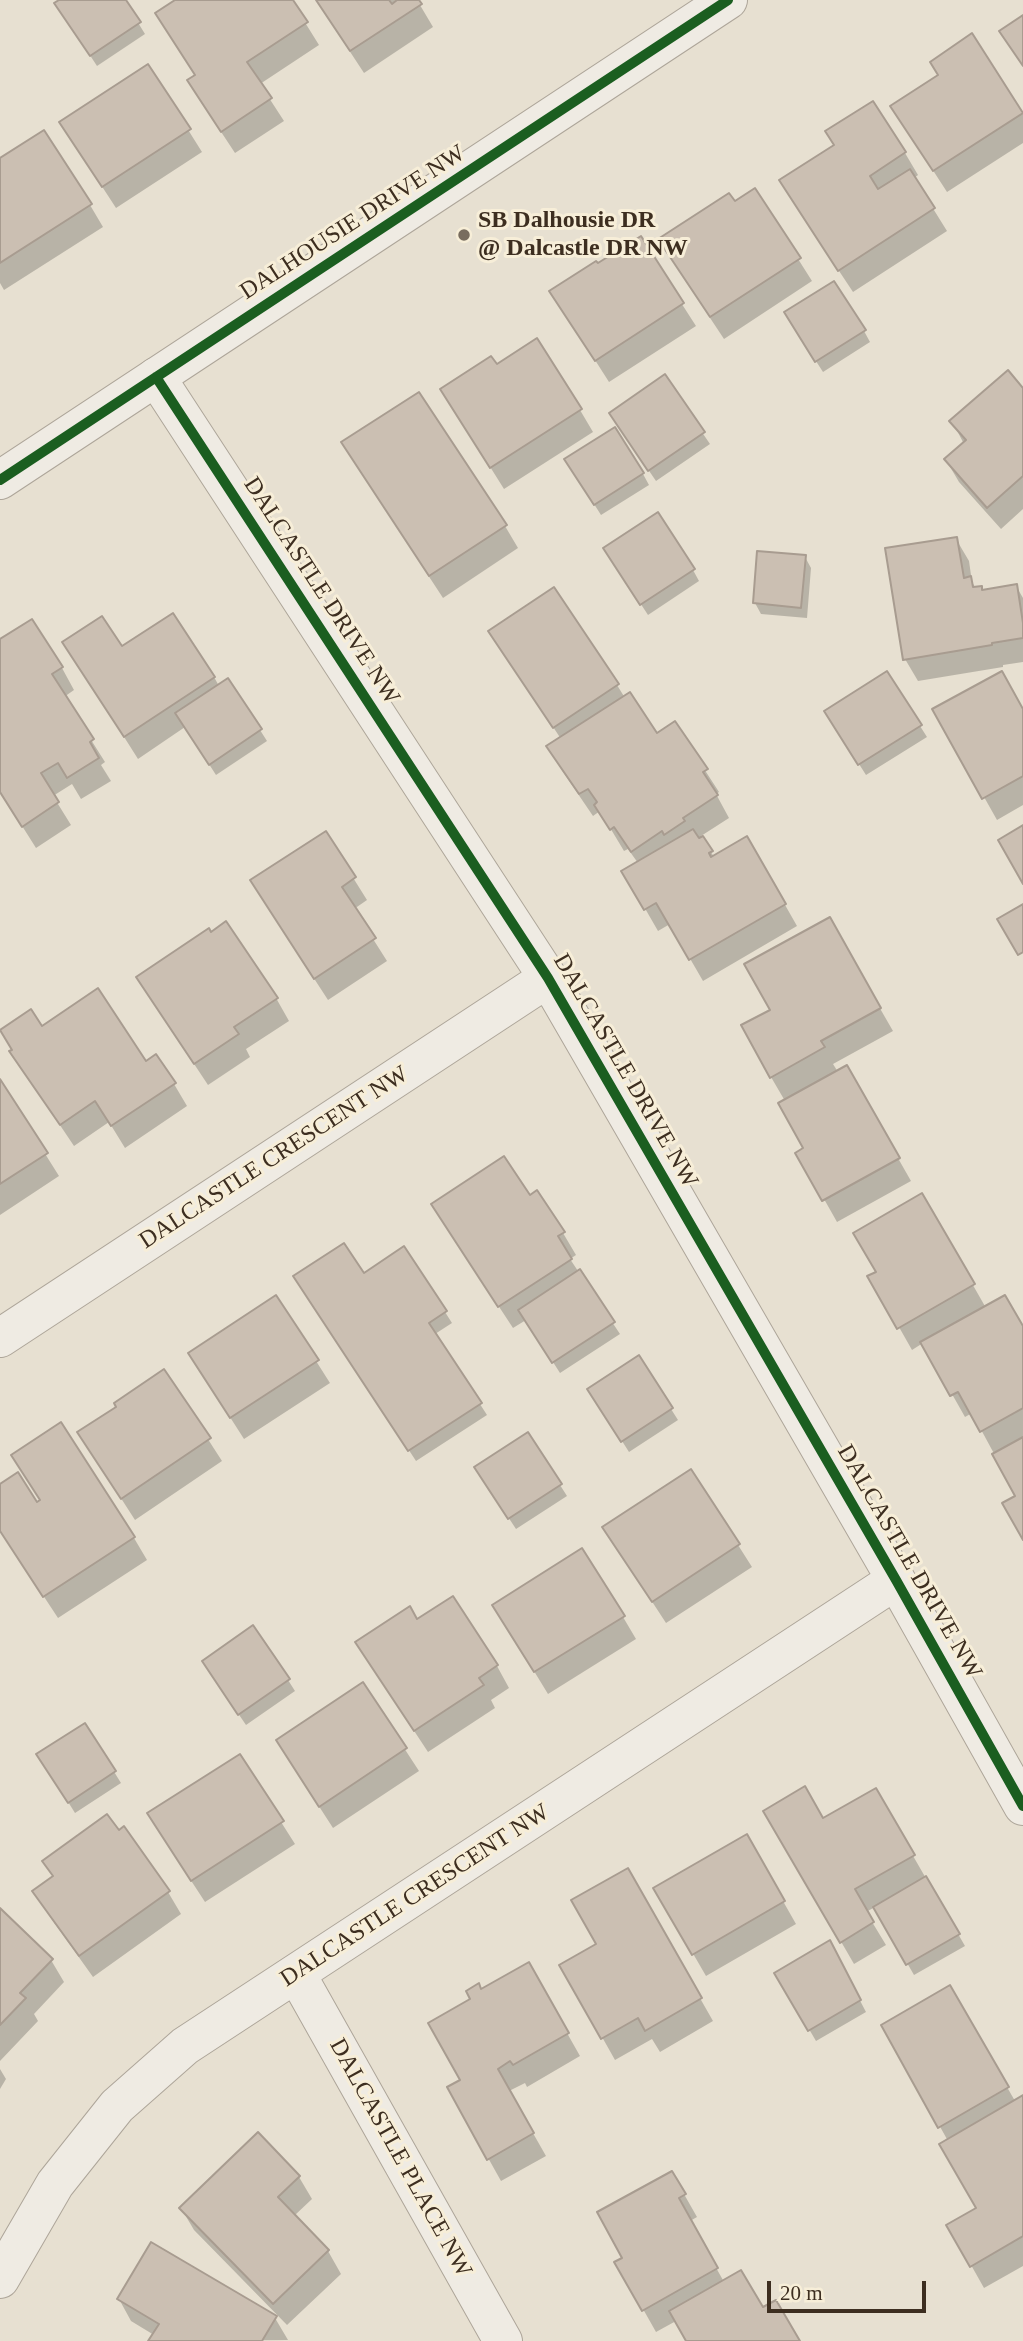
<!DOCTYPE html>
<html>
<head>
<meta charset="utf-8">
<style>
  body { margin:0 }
  #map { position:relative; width:1023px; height:2341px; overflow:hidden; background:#e7e0d1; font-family:Georgia,serif }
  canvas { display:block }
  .scale { position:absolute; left:767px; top:2281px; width:159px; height:32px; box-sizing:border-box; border:4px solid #3d2e20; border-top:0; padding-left:9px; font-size:21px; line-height:24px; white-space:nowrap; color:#3d2e20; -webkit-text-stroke:5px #f7eed8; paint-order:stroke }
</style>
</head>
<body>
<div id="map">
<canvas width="1023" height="2341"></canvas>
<div class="scale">20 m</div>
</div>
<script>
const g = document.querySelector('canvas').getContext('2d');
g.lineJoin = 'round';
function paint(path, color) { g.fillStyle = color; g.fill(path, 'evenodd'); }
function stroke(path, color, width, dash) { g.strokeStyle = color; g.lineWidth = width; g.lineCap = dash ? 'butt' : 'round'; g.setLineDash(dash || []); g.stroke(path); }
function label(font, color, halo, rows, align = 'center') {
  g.font = font + ' Georgia,serif'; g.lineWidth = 6; g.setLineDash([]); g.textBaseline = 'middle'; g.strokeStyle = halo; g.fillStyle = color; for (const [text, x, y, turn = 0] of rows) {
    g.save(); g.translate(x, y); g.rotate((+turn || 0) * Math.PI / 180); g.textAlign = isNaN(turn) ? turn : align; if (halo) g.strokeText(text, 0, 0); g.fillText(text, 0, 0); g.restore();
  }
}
paint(new Path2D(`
  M62,0H124L145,34L97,66L63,14Z
  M177,0H291L319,45L260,84L284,121L235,153L202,103Z
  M316,0H417L433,27L364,73Z
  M972,36L1023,114V143L947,192L892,107L940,75Z
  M148,66L202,152L116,208L75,145Z
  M872,103L905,153L918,175L914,178L947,231L853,292L794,203L835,146Z
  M0,160L90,205L103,227L4,290L0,283Z
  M755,191L812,281L724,339L673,262L734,204Z
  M640,239L696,326L609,382L565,313L598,266Z
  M792,324L864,331L870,342L823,372Z
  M496,367L580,410L593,432L504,489L455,411Z
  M664,377L710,444L656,481L617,424Z
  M1023,390V509L1001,529L959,482L946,460L964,444L952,421Z
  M356,465L505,526L518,548L443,598Z
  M573,471L643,474L649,485L601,515Z
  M956,539L969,561L972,582L976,589L981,588L983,591L1016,586L1023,598V662L1003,665V667L918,681L905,659Z
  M805,557L811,568L807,618L761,614L755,603Z
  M612,560L693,570L699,581L648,615Z
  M490,631L617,685L625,698L657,735L675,724L719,792L716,794L729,818L701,836L714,857L747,838L797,926L703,981L670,924L658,931L624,872L638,863L628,849L624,851L600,811L593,816L561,769L549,747L561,739Z
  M0,641L62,668L74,690L64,697L105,762L101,765L111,781L81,799L72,784L53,796L71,825L36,848L0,791Z
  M64,642L121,649L214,677L219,686L260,730L267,741L216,775L185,727L138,759Z
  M935,710L1023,711V805L997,820Z
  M833,723L920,726L927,737L866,775Z
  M325,833L367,900L354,909L387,961L328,1000L265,903Z
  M829,920L893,1031L833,1064L838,1072L846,1067L911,1181L837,1222L798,1153L806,1148L785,1101L771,1077L772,1010Z
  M276,998L289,1021L246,1049L250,1057L208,1085L151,999Z
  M42,1029L146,1063L174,1084L187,1106L125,1148L109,1122L74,1146L25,1073L1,1031Z
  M0,1082L59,1176L0,1215Z
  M922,1196L986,1308L1023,1329V1537L1017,1496L972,1413L965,1417L923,1343L912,1350L870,1276L878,1272Z
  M529,1197L563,1233L576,1255L570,1259L620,1334L560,1373L526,1320L513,1328L446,1226Z
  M363,1275L445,1312L452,1323L435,1334L487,1415L416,1461L302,1287Z
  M276,1298L330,1383L244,1439L203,1375Z
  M164,1371L222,1461L135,1520L79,1433L118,1407Z
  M596,1400L671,1409L678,1420L629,1452Z
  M691,1471L752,1567L666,1623L604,1528Z
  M483,1479L560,1485L567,1496L516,1529Z
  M0,1486L37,1504L42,1501L134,1538L147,1560L58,1618L0,1530Z
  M623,1617L636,1639L548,1694L507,1627Z
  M370,1664L497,1666L509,1688L491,1700L495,1708L428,1752Z
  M210,1672L288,1680L295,1691L246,1725Z
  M363,1685L419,1771L333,1828L291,1763Z
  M85,1725L121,1783L75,1813L45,1765Z
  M239,1756L295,1844L205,1902L162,1836Z
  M875,1790L965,1946L914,1975L875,1907L866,1912L886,1945L854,1964L766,1812L823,1821Z
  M746,1836L796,1924L706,1976L655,1888Z
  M44,1861L168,1892L181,1914L93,1977L48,1914L35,1892L54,1878Z
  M627,1870L713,2021L660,2052L652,2039L615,2060L562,1966L598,1945Z
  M0,1910L51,1960L64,1982L34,2014L38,2021L0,2061Z
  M835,1953L866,2012L816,2041L776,1973Z
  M528,1964L580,2056L527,2087L525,2083L509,2091L546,2156L501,2181L449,2088L463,2080L473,2000L481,1991Z
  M950,1988L1015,2101L1023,2097V2266L984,2288L949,2226L979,2209L948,2141L884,2026Z
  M0,2069L6,2079L0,2089Z
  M672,2173L697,2217L690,2221L724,2282L798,2341H688L676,2321L656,2332L617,2263L625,2258Z
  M299,2177L312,2199L294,2216L328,2251L341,2274L287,2325L194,2230L181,2208Z
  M119,2299L275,2318L288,2340L151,2341L154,2335L131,2321Z`), '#0003');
const building = new Path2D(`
  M59,0H126L141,22L90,56L54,3Z
  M175,0H293L308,22L247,62L272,98L221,132L187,80L195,75L155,13Z
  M316,0H389L392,4L397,0H419L422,4L350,51Z
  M1023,15V66L999,31Z
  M972,33L1023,113L933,171L890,106L938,75L930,62Z
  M148,64L191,129L102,187L59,122Z
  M873,101L906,152L870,176L878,189L910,169L935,208L838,271L779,180L834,145L825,131Z
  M44,130L92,204L0,263V158Z
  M755,188L801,258L710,317L658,239L729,193L735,201Z
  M641,236L684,303L595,361L549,291L596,261L598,263Z
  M834,281L866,330L815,362L784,312Z
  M537,338L582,409L490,468L440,389L491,356L497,364Z
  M1008,370L1023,388V476L987,508L944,459L966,440L949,421Z
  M665,374L705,432L648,471L609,413Z
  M419,392L507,525L429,576L341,442Z
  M615,427L644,473L594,505L564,459Z
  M658,512L695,569L640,605L603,548Z
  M957,537L964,578L971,576L973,587L982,586V590L1017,584L1023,623V638L992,643V645L903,660L885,548Z
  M757,551L806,555L801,608L753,603Z
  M554,587L619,684L553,728L488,631Z
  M173,613L215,677L124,737L62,642L102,616L122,646Z
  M32,619L63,667L52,674L94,739L90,742L99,758L67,778L58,763L41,773L59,802L22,827L0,792V639Z
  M887,671L922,725L858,765L824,711Z
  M1002,671L1023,709V776L982,799L932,709Z
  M228,678L262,729L209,765L175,713Z
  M630,692L657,733L675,721L708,769L703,772L718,795L683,818L685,821L664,835L662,831L631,852L614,827L610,830L594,805L597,802L588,789L579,794L546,746Z
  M1023,825V884L998,840Z
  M693,829L699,838L703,836L713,851L709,853L711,857L747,836L786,904L689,960L656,903L644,910L621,871Z
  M326,831L356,877L342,887L376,938L314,979L250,880Z
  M1023,904V952L1018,955L997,919Z
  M830,917L881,1008L821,1041L825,1047L770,1078L741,1025L770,1010L744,964Z
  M226,921L278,998L234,1027L239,1034L194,1064L136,977L209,928L211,932Z
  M98,988L146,1061L156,1054L176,1083L111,1126L95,1101L60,1125L9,1051L12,1050L0,1030L31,1009L42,1026Z
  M847,1065L900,1158L822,1201L795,1153L803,1148L778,1103Z
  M0,1079L48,1153L0,1184Z
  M504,1156L530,1195L537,1190L565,1232L558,1236L572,1259L498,1307L431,1204Z
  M922,1193L975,1284L897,1329L867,1276L876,1272L853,1233Z
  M344,1243L364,1273L404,1246L447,1311L429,1323L482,1403L408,1451L293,1276Z
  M580,1269L615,1322L552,1363L518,1310Z
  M276,1295L319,1360L230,1418L188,1353Z
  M1005,1295L1023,1326V1408L980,1432L958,1392L950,1396L920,1342Z
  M639,1355L673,1408L621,1442L587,1389Z
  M164,1369L211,1438L121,1499L77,1432L116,1407L114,1403Z
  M61,1422L135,1537L43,1597L0,1531V1484L18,1472L37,1502L40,1500L11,1455Z
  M528,1432L562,1484L508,1519L474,1467Z
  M1023,1437V1540L1002,1503L1015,1496L992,1454Z
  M691,1469L740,1544L652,1602L602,1527Z
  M582,1548L625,1616L534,1672L492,1605Z
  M453,1596L498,1665L479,1678L484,1685L414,1731L355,1642L410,1606L417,1619Z
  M253,1625L290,1679L238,1715L202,1661Z
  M363,1682L407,1748L319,1807L276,1740Z
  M85,1723L116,1771L68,1803L36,1754Z
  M240,1754L284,1821L191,1881L147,1813Z
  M805,1786L823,1818L876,1788L915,1855L855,1889L874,1922L840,1943L763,1811Z
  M107,1814L119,1830L124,1826L170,1891L79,1956L32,1891L53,1876L42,1861Z
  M747,1834L785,1901L692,1955L653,1888Z
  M628,1868L702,1998L645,2031L638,2018L601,2039L559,1965L596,1944L571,1900Z
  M926,1876L960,1934L906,1965L873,1907Z
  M0,1908L53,1959L20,1993L26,1998L0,2025Z
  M830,1940L861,2000L808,2031L774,1973Z
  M529,1962L569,2033L513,2065L510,2061L498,2069L534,2133L487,2160L447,2087L460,2080L428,2023L470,1999L466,1991L479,1983L481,1989Z
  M950,1985L1009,2087L938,2128L881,2025Z
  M1023,2095V2236L970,2267L946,2225L976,2208L939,2144Z
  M258,2132L300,2176L278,2197L329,2250L273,2304L179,2208Z
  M672,2171L686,2194L679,2198L718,2268L642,2311L614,2262L622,2258L597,2212Z
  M151,2242L277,2316L262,2341H148L159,2324L117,2299Z
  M741,2270L763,2307L776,2300L800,2341H686L669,2311Z`);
paint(building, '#cbbfb2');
stroke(building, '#a89c90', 2);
const minor = new Path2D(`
  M156,377L548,978L896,1580L1023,1806
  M0,1338L548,978
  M297,1975L503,2341
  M0,2279L55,2184L117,2106L185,2046L896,1580`);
const tertiary = new Path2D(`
  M0,480L728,0`);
stroke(minor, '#ada599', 40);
stroke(tertiary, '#ada599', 40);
stroke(minor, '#efebe3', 38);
stroke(tertiary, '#efebe3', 38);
stroke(new Path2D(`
  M156,377L548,978L896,1580L1023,1806
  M0,480L728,0`), '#1b5e20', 10);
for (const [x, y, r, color] of [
  [464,235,7,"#786c5e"]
]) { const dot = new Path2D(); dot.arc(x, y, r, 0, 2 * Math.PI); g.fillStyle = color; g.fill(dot); stroke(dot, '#f7eed8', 2.5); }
label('bold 24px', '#3d2e20', '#f7eed8', [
  ["SB Dalhousie DR",478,221],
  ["@ Dalcastle DR NW",478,249]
], 'left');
label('24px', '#3d2e20', '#f7eed8', [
  ["DALHOUSIE DRIVE NW",353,223,-33],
  ["DALCASTLE DRIVE NW",321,591,57],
  ["DALCASTLE DRIVE NW",625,1071,60],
  ["DALCASTLE CRESCENT NW",274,1158,-33],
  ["DALCASTLE DRIVE NW",909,1562,60],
  ["DALCASTLE CRESCENT NW",415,1896,-33],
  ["DALCASTLE PLACE NW",400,2158,61]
]);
</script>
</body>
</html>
